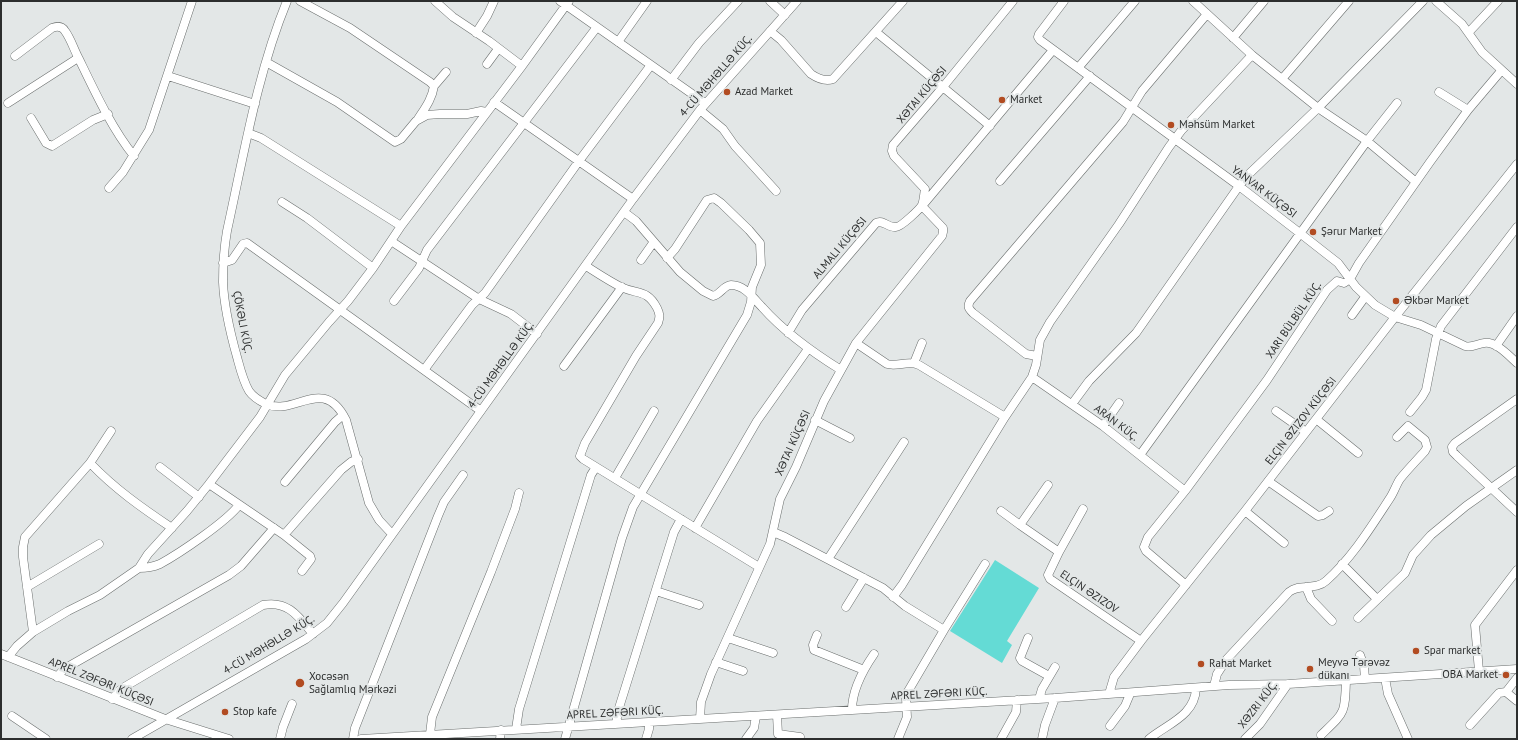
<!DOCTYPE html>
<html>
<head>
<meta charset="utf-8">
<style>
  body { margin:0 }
  #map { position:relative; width:1518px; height:740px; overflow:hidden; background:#e3e7e7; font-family:"PT Sans",sans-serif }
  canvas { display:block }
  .frame { position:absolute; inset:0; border:2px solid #2c2e2e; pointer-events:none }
</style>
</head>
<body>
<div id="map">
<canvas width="1518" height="740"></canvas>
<div class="frame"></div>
</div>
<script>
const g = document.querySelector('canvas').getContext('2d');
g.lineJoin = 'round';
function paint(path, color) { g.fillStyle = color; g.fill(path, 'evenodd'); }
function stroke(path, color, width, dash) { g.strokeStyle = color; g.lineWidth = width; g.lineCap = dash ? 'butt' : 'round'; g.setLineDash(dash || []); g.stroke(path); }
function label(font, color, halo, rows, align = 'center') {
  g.font = font + ' "PT Sans",sans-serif'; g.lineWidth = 4; g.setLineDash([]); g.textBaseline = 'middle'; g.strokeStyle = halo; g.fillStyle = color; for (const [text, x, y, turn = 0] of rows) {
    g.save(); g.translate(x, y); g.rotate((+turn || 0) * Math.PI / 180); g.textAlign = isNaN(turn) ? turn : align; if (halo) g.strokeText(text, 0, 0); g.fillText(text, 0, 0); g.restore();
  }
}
paint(new Path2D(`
  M995,560L1039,588L1007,641L1012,645L1002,663L950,631Z`), '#64dbd5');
const minor = new Path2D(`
  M287,1C257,74 244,154 227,231C224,248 223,265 223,282C224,308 230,332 237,357C240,368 243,381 249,391C253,397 260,401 266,404C295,417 323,374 346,420L369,503L379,520L392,534
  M300,1L350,28L430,82L434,86C432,99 425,108 418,119
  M435,1L453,17L489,41L522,66
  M560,1L705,103
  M770,1L785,15
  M1064,1L1039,34L1038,37L1040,40L1239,186L1301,234L1338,263L1356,287L1375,305L1395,317L1421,325L1465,346C1472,348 1477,344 1484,343C1496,341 1509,356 1517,363
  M1193,1L1252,55L1318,108L1367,141L1416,182
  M1436,1L1462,24L1482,52L1517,84
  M770,31L781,40L811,74C817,78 825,82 833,79L903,1
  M876,32L990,126
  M1469,32L1498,1
  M476,33L487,16L494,1
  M1233,38L1264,1
  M618,42L647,1
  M15,56L52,28C57,26 62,26 65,31C71,39 74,50 79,59C94,90 112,129 134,156
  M266,62L337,102L395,142L401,139L416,121L427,115L440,114H467L481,111L487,112
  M487,64L498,49
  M1078,68L1135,1
  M168,76L255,104
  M1282,79L1349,1
  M671,80L699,43L738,1
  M434,86L446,72
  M1439,92L1468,110
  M494,102L633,199
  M8,103L78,58
  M700,110L723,129L735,146L776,191
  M31,118L46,143L52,146L93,120L108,114
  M248,133L261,138L401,226
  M1000,181L1090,76
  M109,188L123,172L149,130L192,1
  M282,202L307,218L373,268
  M624,212L636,221L680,272L703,291L713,296C720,295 724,285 731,285C745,285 754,299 762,307C785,333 812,352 841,370
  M391,241L479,299L511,314L537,334
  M641,260L653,243
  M223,263L232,260L243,244L247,243L481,411
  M586,266C597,273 609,281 621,287C638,295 647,289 657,308C660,314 660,317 658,323L636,356L585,443L580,456L583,459L759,567
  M394,301L419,268L427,250L597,27
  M1352,315L1365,297
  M788,333L802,310L876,223C883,219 888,228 896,227C901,227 920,209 922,205C924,200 924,194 925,189L894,156L892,151L893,145L943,87L1013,1
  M856,343L887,364C898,367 908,360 919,365L1005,417
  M1496,346L1517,316
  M1037,356L1026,354L973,313C969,309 967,307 970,301L1123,122L1142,91L1207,14
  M914,363L922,343
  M564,366L622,287
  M424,370L472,305L485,293L579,161L651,65
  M1032,377L1103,426L1185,491
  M1517,399L1455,443L1452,447L1453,452L1457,456L1517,512
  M1072,404L1089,381L1136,333L1239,186L1250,173L1318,108L1423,1
  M1276,411L1306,432
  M1410,412L1422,397L1426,390L1436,339L1441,326L1517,227
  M1316,419L1358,453
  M815,420L850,438
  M1103,426L1119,403
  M1140,455L1367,141L1397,103
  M90,463C115,489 142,508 172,528
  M160,467L199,497
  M615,478L654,411
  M1268,481L1318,516L1323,515L1329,511
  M285,482L335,422L343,415
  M209,484L284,535L310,556L311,559L302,571
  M1048,485L1020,525L1059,552
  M1083,509L1059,552L1048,575L1050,579L1141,641
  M1001,511L1020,525
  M1245,511L1284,543
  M695,528L757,421L808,349
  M773,532L785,537L883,588L905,606L944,630L907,693L906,698L907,717L898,739
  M284,535L341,470L351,462L358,459
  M828,559L904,442
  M1342,564L1377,599
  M139,568C146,568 153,567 160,564C180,553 226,522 239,505
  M1186,585L1146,551L1144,547L1148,537L1185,491L1267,380L1327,290L1337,281L1344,283L1350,279L1359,263L1430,162L1468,110L1501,71
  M27,587L99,544
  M1306,587L1311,599L1332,621
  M656,591L699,605
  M893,597L902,585L1005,417L1032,377L1036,365L1040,340L1050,322L1119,224L1169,147L1181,131L1252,55
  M846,607L864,578
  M1358,618L1405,573L1413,555L1431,535L1466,506L1517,470
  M944,630L985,564
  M33,632L23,557V547L25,537L90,463L111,431
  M817,635L813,645L814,650L864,670
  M728,638L773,653
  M1028,638L1020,658L1022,661L1049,676
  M1,654L165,719L229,739
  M1360,655L1364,666L1365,679
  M8,657L17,646L33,632L68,611L100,595L139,568L148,554L187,511L209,484L260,417L285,375L329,322L348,301L373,268L401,226L522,66L569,1
  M716,662L743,671
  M1479,671L1475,625L1517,570
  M57,677L64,669L229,575L241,566L274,528
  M1385,678L1388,694L1408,739
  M1517,678L1506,692L1517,701
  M1214,686L1217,674L1226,660L1289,592C1300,583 1315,591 1326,581C1352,558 1371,527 1390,498C1394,492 1396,485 1400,479C1408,469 1417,460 1425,451L1427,447L1425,440L1408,426L1397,437
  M1109,694L1114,677L1141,641L1245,511L1395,317L1517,164
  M112,699L121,689L263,605C288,600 299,617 313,634
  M1039,699L1042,689L1055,667
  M852,710C852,690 863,670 874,654
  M777,715L778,734L800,737
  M12,716L46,739
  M700,719L701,702L711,674L770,544L780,499L796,467L824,401L856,343L942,236L943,232V228L922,206L1053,50
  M616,724L618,711L674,532L681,519
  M1470,725L1499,693L1506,692
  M1110,726L1125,706L1130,694
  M516,729L519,709L591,475L596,467
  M430,734L432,717L491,572L515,509L519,493
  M1321,735C1345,712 1345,714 1346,680
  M132,739L306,639L327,623L343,603L633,199L700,110L797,1
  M280,739L283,727L292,704
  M353,739L355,728L438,516L444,502L463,475
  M361,739L1055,698L1229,685L1288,684L1517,669
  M500,739L501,730
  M565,739L622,538L633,507L747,315L751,302L752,287L761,265L760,243L749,230L721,203L714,198L707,200L675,249L667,258
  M646,739L649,729V722
  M746,739L754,728L756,716
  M1001,739L1016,712L1017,700
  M1042,739L1045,725L1055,698
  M1149,739C1167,724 1195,716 1196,688
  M1245,739L1260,724L1288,684`);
stroke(minor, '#6a6e6d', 9);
stroke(minor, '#fff', 8);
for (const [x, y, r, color] of [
  [727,92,4,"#b24c22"],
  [1002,100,4,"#b24c22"],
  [1171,125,4,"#b24c22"],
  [1313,232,4,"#b24c22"],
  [1396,301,4,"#b24c22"],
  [1416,651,4,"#b24c22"],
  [1201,664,4,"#b24c22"],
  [1310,669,4,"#b24c22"],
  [1506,675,4,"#b24c22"],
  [300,683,5,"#b24c22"],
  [225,712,4,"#b24c22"]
]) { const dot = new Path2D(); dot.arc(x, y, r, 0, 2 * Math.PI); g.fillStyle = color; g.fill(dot); stroke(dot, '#e3e7e7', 1.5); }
label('11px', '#2c2e2e', '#e3e7e7', [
  ["4-CÜ MƏHƏLLƏ KÜÇ.",716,76,-49],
  ["XƏTAI KÜÇƏSI",922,95,-50],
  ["YANVAR KÜÇƏSI",1264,192,37],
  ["ALMALI KÜÇƏSI",840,248,-50],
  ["XARI BÜLBÜL KÜÇ.",1294,320,-56],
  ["ÇÖKƏLI KÜÇ.",242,322,79],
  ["4-CÜ MƏHƏLLƏ KÜÇ.",501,365,-54],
  ["ELÇIN ƏZIZOV KÜÇƏSI",1301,421,-52],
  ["ARAN KÜÇ.",1116,423,37],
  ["XƏTAI KÜÇƏSI",793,443,-66],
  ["ELÇIN ƏZIZOV",1089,592,34],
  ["4-CÜ MƏHƏLLƏ KÜÇ.",269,645,-31],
  ["APREL ZƏFƏRI KÜÇƏSI",101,682,22],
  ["APREL ZƏFƏRI KÜÇ.",939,694,-3],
  ["XƏZRI KÜÇ.",1258,705,-52],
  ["APREL ZƏFƏRI KÜÇ.",615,713,-3]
]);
label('11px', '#2c2e2e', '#e3e7e7', [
  ["Azad Market",735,92],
  ["Market",1010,100],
  ["Məhsüm Market",1179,125],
  ["Şərur Market",1321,232],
  ["Əkbər Market",1404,301],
  ["Spar market",1424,651],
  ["Meyvə Tərəvəz",1318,663],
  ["dükanı",1318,676],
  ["Rahat Market",1209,664],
  ["OBA Market",1498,675,"right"],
  ["Xocəsən",309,677],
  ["Sağlamlıq Mərkəzi",309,690],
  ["Stop kafe",233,712]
], 'left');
</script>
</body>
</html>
